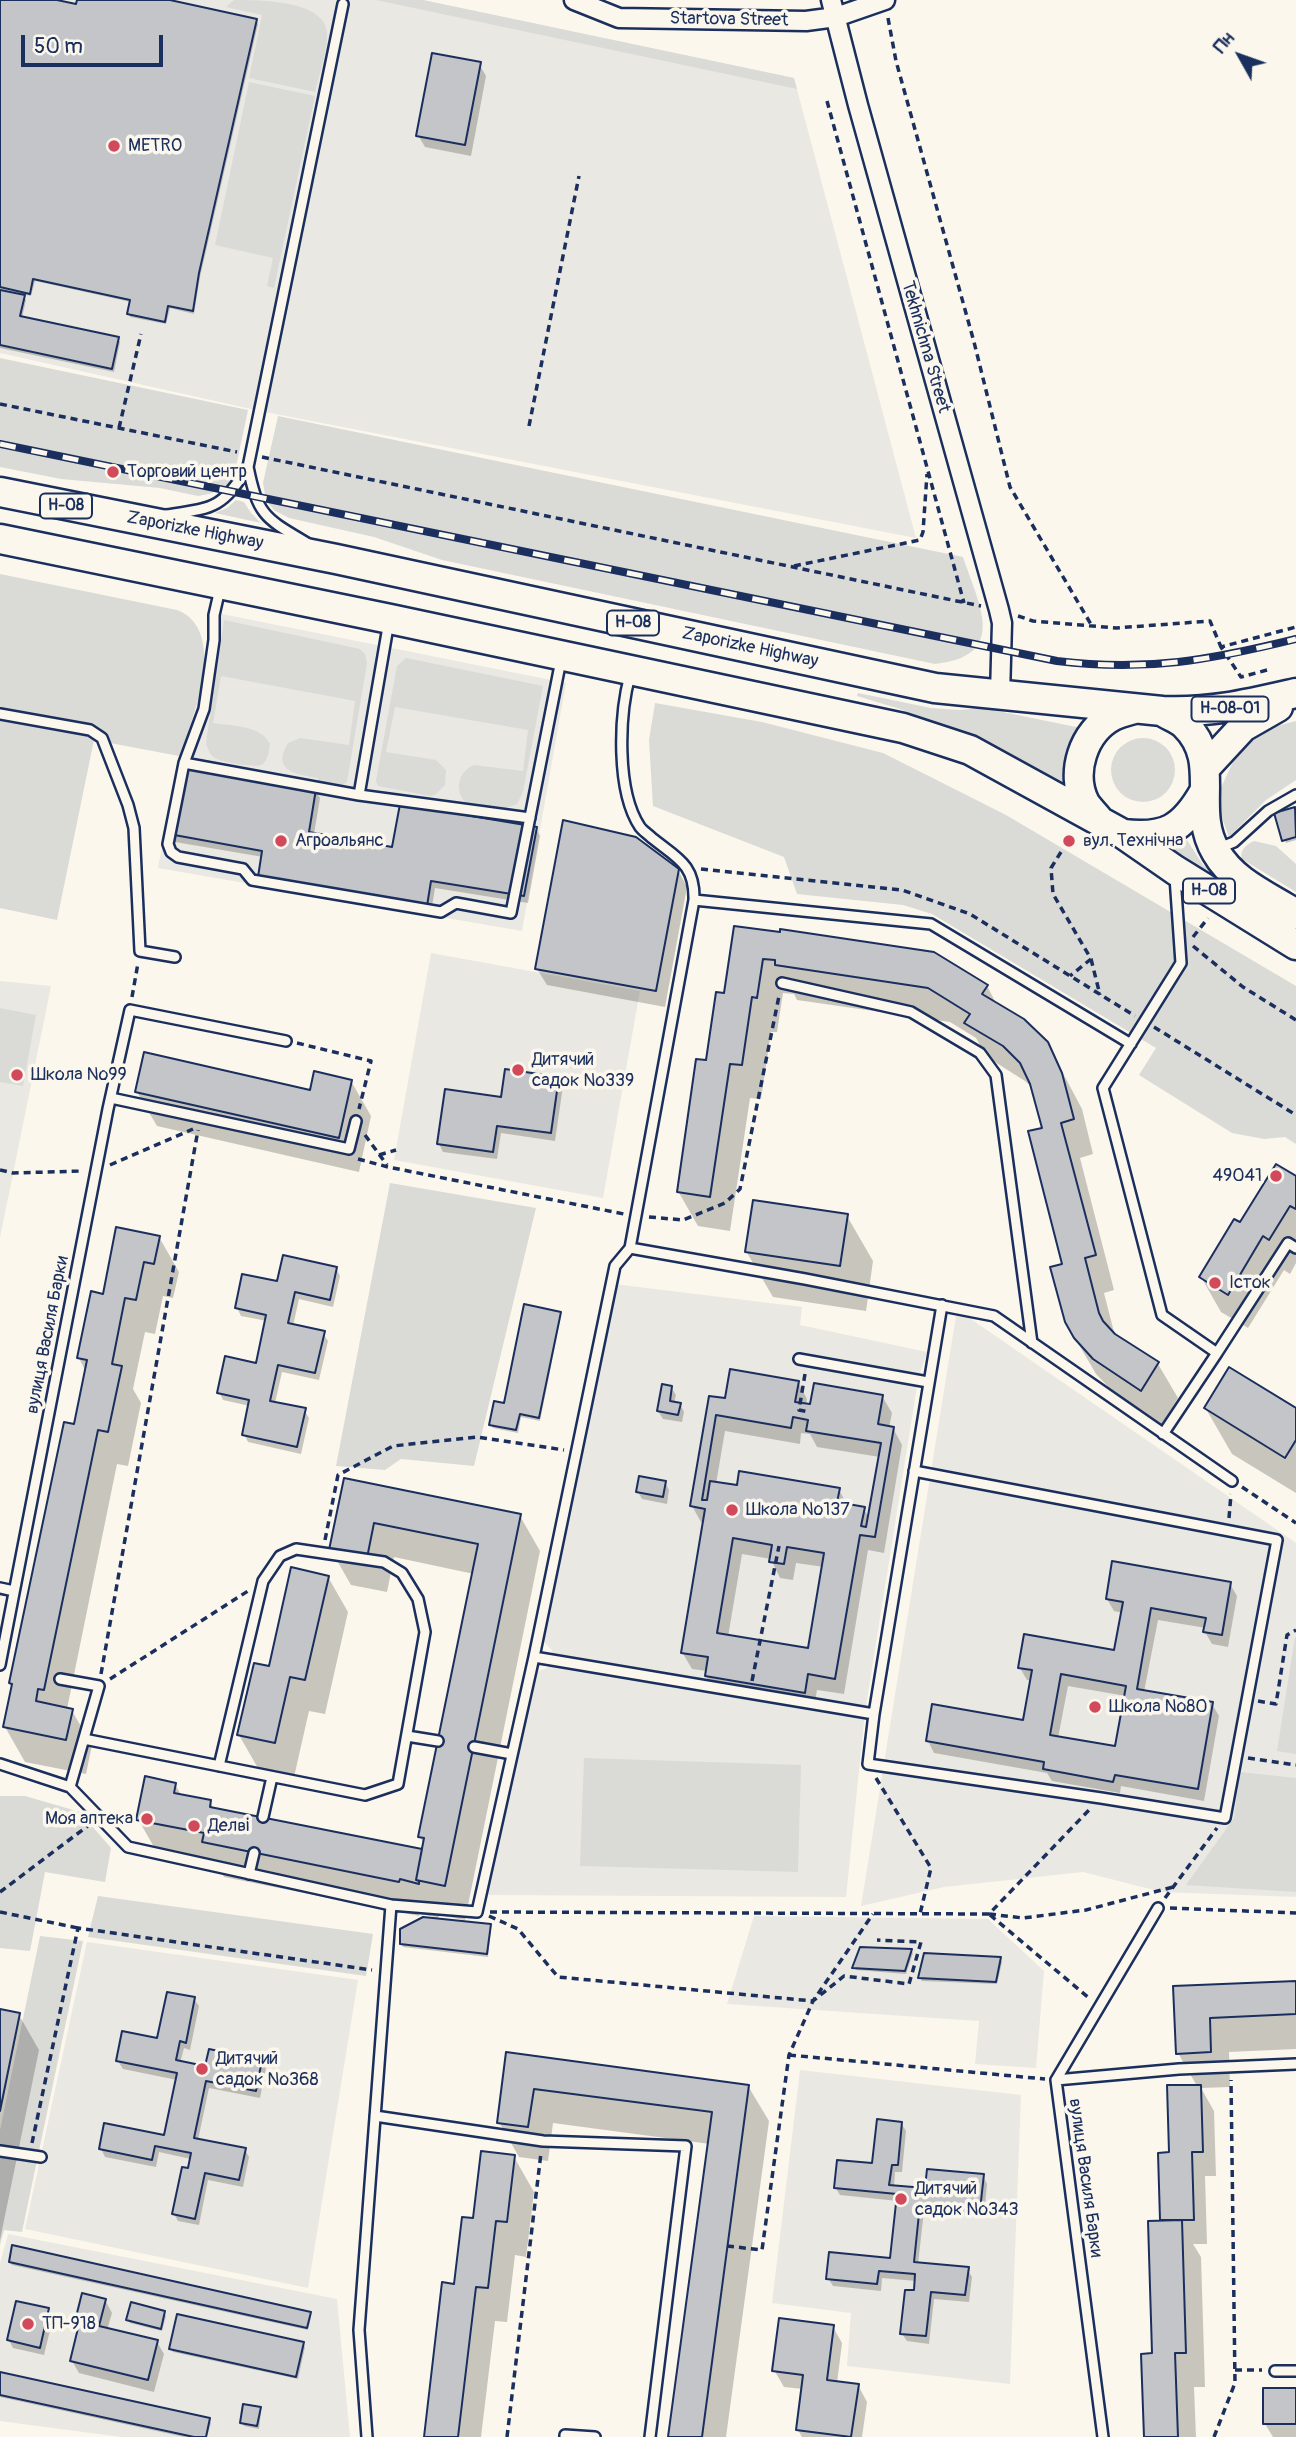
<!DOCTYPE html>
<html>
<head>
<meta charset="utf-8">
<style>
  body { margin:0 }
  #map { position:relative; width:1296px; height:2437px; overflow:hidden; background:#fbf7ec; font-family:Pangolin,sans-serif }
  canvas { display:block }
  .north { position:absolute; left:1205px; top:21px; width:70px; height:70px; -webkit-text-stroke:5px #fbf7ec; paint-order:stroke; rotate:310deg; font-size:19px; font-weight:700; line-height:28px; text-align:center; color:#1b2f5e }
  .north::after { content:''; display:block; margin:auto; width:24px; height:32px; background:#1b2f5e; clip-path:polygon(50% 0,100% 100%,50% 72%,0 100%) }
  .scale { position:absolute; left:21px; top:35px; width:142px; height:32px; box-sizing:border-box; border:4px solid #1b2f5e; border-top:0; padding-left:9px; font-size:21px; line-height:24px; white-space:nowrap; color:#1b2f5e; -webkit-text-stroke:5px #fbf7ec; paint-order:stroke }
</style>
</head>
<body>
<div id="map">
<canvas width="1296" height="2437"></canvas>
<div class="north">Пн</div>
<div class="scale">50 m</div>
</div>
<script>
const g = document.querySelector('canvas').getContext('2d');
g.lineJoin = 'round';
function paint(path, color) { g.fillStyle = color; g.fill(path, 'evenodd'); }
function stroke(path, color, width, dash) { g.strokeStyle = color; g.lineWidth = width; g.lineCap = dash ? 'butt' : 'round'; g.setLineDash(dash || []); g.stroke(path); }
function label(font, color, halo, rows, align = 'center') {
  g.font = font + ' Pangolin,sans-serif'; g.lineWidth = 7; g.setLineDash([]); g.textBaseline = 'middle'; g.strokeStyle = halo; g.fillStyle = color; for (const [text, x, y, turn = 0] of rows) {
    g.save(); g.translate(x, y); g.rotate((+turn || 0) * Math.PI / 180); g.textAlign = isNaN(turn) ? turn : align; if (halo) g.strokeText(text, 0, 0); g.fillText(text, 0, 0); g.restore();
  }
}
paint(new Path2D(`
  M0,0H423L794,78L916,538L260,411L0,353Z
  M212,612L566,683L522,931L158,868L179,756L196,711Z
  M431,953L640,991L603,1198L394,1160Z
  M0,981L51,986L0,1238Z
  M614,1284L802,1307L800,1325L927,1352L918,1380L865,1712L846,1897L488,1895L534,1673L549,1667L552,1650L542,1640Z
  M956,1316L968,1317L1296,1543V1897L1162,1892L1083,1872L944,1887L861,1906Z
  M754,1916L988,1919L1044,1971L1036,2068L975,2064L979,2021L727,2004Z
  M87,1942L358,1980L308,2288L25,2229Z
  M800,2070L1021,2095L1010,2384L847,2366L851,2313L772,2303Z
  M8,2234L337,2299L350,2437H121L0,2421V2263Z`), '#eae8e2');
paint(new Path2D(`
  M234,0C260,0 325,0 327,33C328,51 319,74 315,92L249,78L262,15L226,7Z
  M376,0H423L794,78L797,89Z
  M249,82L315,96L274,288L267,286L273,258L215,245Z
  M0,358L248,410L234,476L224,488L209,494L198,496L160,488L61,479L0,467Z
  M278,416L963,557C978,603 1010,656 935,664L442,560L374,537L289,518L274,510L266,500L263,483Z
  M236,500L244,502L251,513L261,523L215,513L227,508Z
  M0,574L177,610C229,630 193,720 179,756L94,740L57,920L0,908Z
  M224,620L360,649L365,654L367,663L347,782L340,787L318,784V778C297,774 271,772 288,743L300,738L349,745L355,701L221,676L213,723C232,726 261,725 270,744C269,752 268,761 261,765C255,768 221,762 215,758C209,754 208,749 206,743Z
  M406,658L543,686L523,792L517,804L504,809L465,802C454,789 459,771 474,765L523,771L528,730L395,707L386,752L436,760L446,770L445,785L435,795L430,796L378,786L376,781L397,666Z
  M858,693L931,708L959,710L983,708L1081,728L1069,785L958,731L900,709L857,696Z
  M655,703L762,722L883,753L1006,815L1296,986V1144L1285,1137L1264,1139L1232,1133L1139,1075L1156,1048L932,914L903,905L797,894L784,857L653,806L649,740Z
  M1296,721V780L1266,800L1229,837L1220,812L1219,792L1237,753L1262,730Z
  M1111 770a32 32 0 1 1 64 0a32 32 0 1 1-64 0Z
  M1187,840L1203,865L1225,881L1221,886L1166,850L1179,846Z
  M1254,841L1276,846L1296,864V892L1242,859C1239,850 1247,844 1254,841Z
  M0,1008L36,1015L23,1086L0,1082Z
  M390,1183L536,1208L474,1466L401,1459L385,1470L336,1466Z
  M1295,1637H1296V1754L1277,1751Z
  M584,1758L801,1765L798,1872L580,1866Z
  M1240,1772L1296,1778V1892L1186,1885L1234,1818Z
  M0,1796H25L80,1812L111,1848L105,1882L45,1872L30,1951L0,1948Z
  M98,1896L373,1934L366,1976L88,1937Z
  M40,1936L83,1941L22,2232L4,2230L0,2245V2130Z`), '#dadad7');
paint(new Path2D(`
  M0,0H48L77,6L78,0H162L256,20L258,24L200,277L194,314L170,308L166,324L130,317L129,313L131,302L35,281L31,296L22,294L26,300L22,318L118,339L120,342L114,372L0,348Z
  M479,64L486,76L471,156L425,147L418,135Z
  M315,790L320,798L314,834L393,849L536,828L540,836L528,903L435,888L431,913L263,857L175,842L171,834Z
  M1296,809V840L1286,843L1276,815Z
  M678,870L687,887L665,1007L547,985L537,969Z
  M735,928L987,986L997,1005L1047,1043L1082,1109L1093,1154L1080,1158L1114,1290L1104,1293L1115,1336L1158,1364L1178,1398L1161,1425L1115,1394L1096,1374L1075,1338L1044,1129L1034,1089L1025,1081L987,1057L976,1038L950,1022L797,1000L794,994L783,993L777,1032H771L761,1099L750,1098L730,1231L698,1226L678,1191L707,1062L725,995Z
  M558,1078L563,1086L555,1141L501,1133L497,1159L443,1152L439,1144L503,1099Z
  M351,1081L371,1116L359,1172L157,1126L137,1092H311Z
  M1296,1178V1263L1290,1274L1284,1270L1248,1328L1221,1312L1201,1277L1241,1225Z
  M847,1216L873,1261L866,1311L773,1297L746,1251Z
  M159,1237L179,1272L173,1298L163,1296L155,1334L145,1332L133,1389L141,1403L128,1466L117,1464L67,1709L72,1711L92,1745L86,1774L25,1762L5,1727L14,1687L11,1683L75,1426L86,1372L79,1358L104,1296Z
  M336,1268L340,1276L333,1307L299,1299L293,1326L323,1333L328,1341L319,1380L282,1372L275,1403L304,1410L309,1418L301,1454L248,1442L244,1434L250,1406L223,1400L219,1392L257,1365L267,1321L241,1316L237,1308L278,1283Z
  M560,1313L561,1316L540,1421L521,1417L518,1433L493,1428L491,1425L505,1405Z
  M798,1382L807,1399L806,1405L882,1396L892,1413L889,1428H893L902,1445L884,1553L868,1550L844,1694L817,1690L814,1709L716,1692L706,1676L707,1671L692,1669L682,1652L705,1523L701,1522L692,1506L710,1398L726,1400ZM725,1431L800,1444L801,1433L810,1434L817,1447L880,1457L870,1519L863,1508L848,1506L839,1490L738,1487L716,1484ZM742,1554L771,1559L780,1578L793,1580L796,1563L824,1567L809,1650L728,1637Z
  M671,1387L676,1395L674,1403L680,1404L684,1412L682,1422L663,1419L658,1411Z
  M1206,1409L1296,1410V1493L1232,1454Z
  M345,1480L520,1516L540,1551L465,1920L439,1915L438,1920L490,1926L491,1929L488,1957L403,1947L401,1944L436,1920V1917L419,1914V1916L224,1877L218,1866L158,1854L138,1819L175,1784L181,1795L210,1802L214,1809L423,1851L424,1844L420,1837L474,1574L394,1557L387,1592L351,1585L331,1550Z
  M665,1482L669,1490L667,1504L642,1499L638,1492Z
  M328,1577L348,1612L325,1714L309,1711L294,1777L259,1770L239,1735L270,1668Z
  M1230,1584L1237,1596L1228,1647L1212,1644L1205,1632L1206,1628L1158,1620L1144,1692L1212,1704L1219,1716L1204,1801L1121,1786L1120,1793L1052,1781L1047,1773L934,1753L928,1741L1025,1722L1032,1681L1027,1680L1020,1668L1116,1652L1123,1613L1114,1611L1107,1599ZM1068,1686L1126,1696L1117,1748L1058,1738Z
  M911,1950L913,1953L906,1974L856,1970L854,1967Z
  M1000,1959L1002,1962L997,1984L922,1981L920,1978Z
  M1296,1983V2049L1229,2052L1230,2087L1201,2088L1214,2111L1216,2176H1205L1207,2244H1193L1201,2257L1205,2387H1194L1196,2437H1146L1153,2355L1162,2220L1171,2154L1197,2086L1178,2053L1175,1987Z
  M194,1999L199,2006L190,2050L184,2048L180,2063L207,2068L261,2061L266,2069L260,2098L209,2088L198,2140L245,2150L249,2157L243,2187L208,2180L199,2225L178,2221L174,2214L191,2159L159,2152L156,2167L105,2157L101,2149L166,2137L177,2080L123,2069L118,2061L158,2040Z
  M0,2011L19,2015L39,2050L0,2240Z
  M508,2054L748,2086L769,2121L726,2437H670L710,2144L553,2123L548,2161L519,2157L499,2122Z
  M901,2123L906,2131L902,2172H895L894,2187L927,2190L983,2176L987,2184L984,2217L924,2211L918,2264L967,2269L972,2277L969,2302L934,2299L929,2344L907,2341L902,2334L915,2292L916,2281L882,2278L881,2291L833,2286L828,2278L892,2260L898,2201L840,2195L835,2187L874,2165Z
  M514,2157L534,2192L526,2257L515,2255L507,2322L495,2321L481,2437H425L456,2286L475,2220Z
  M10,2262L309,2313L311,2317L308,2330L12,2265Z
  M105,2300L112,2313L107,2330L157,2342L164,2354L154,2392L79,2373L72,2361Z
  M48,2310L53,2318L44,2355L13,2348L9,2340Z
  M164,2313L166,2316L162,2331L130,2323L128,2319Z
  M833,2327L842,2343L837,2383L858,2385L867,2402L862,2437H802L798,2430L803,2389L784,2387L774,2370Z
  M303,2343L305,2347L298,2379L173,2352L171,2349Z
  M0,2374L209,2419L211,2423L207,2437H184L0,2397Z
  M1296,2390V2437H1273L1265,2424Z
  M259,2409L261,2412L259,2429L244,2426L242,2423Z`), '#0003');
const building = new Path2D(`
  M0,0H57L76,4L77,0H170L257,19L199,273L193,311L168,306L165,322L127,314L130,300L33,279L30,294L0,287Z
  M432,53L481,62L465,145L416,136Z
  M0,290L25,295L20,316L119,337L112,369L0,345Z
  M180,766L316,789L309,832L392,847L400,804L537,827L524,896L431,881L427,906L258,877L262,851L169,834Z
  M1295,807L1296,837L1282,841L1274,813Z
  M563,820L636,837L679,869L656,991L535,969Z
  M734,926L780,932V929L934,952L988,985L982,994L1024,1019L1048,1042L1062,1073L1074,1119L1061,1123L1096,1255L1085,1258L1099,1313L1103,1321L1115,1334L1159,1362L1141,1391L1093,1359L1074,1338L1065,1322L1050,1267L1062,1264L1028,1131L1042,1128L1030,1084L1020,1063L1003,1046L964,1023L970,1014L928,988L775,965V960L763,959L757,998L752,997L742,1065L730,1064L710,1197L677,1192L696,1059L706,1060L716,992L724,993Z
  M144,1052L310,1090L314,1071L352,1080L339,1138L135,1092Z
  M505,1069L559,1077L551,1133L497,1126L493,1152L437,1144L445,1089L501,1097Z
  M1276,1164L1296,1176V1209L1290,1206L1269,1240L1263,1236L1228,1295L1199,1277L1234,1219L1240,1222Z
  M753,1200L848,1214L840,1266L745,1252Z
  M116,1227L160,1236L154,1264L144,1262L136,1300L125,1298L112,1364L122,1366L108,1432L98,1430L44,1690L38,1689L36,1701L73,1709L66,1740L3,1727L12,1684L9,1683L64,1422L74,1424L87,1360L77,1358L91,1291L103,1294Z
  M283,1255L337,1267L330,1300L295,1292L288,1323L325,1331L315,1373L278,1365L270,1401L306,1408L297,1447L242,1435L249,1400L217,1393L225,1356L256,1363L266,1315L235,1308L242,1274L277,1281Z
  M524,1304L561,1312L539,1418L520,1414L516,1430L489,1425L494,1401L504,1403Z
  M1229,1367L1296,1408V1440L1285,1458L1204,1408Z
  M730,1369L799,1381L795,1402L810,1404L814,1383L883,1395L878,1424L894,1427L875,1537L860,1535L835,1679L808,1674L805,1693L705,1676L708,1657L681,1653L705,1509L690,1506L709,1396L725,1398ZM716,1415L791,1428L793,1417L808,1420L806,1431L881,1443L866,1527L861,1526L865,1507L837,1502L840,1488L739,1471L737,1485L710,1481L707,1500H702ZM733,1538L772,1545L769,1562L784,1564L787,1547L824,1553L808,1648L717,1633Z
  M662,1384L672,1386L670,1401L681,1403L678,1415L657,1411Z
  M639,1476L666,1481L663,1497L636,1492Z
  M344,1478L521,1514L445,1886L416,1880L424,1838L418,1837L478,1544L374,1523L367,1558L329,1550Z
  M1112,1561L1231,1582L1222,1635L1203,1632L1206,1618L1151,1608L1137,1689L1213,1702L1198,1789L1115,1775L1113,1782L1043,1769L1044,1762L926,1741L932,1704L1023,1720L1032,1670L1018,1668L1024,1634L1114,1650L1123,1602L1106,1599ZM1061,1674L1126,1686L1115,1746L1050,1735Z
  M291,1567L329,1576L305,1680L290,1677L275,1743L237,1735L254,1663L269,1666Z
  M145,1776L176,1783L174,1793L211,1800L210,1807L422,1849L416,1880L419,1881V1884L400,1879L399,1882L202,1842L204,1833L136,1820Z
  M423,1917L491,1924L487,1954L400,1944V1929Z
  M860,1947L912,1949L905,1971L852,1968Z
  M924,1953L1001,1957L996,1982L918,1978Z
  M1296,1981V2014L1210,2018L1211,2052L1176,2054L1173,1986Z
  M167,1992L195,1997L186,2043L180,2041L176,2060L205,2066L209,2049L262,2060L256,2091L206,2081L194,2138L246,2148L239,2180L205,2173L195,2219L172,2214L182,2167L188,2168L191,2153L155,2146L152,2160L99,2149L104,2123L164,2135L177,2073L116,2061L122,2031L157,2038Z
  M0,2009L20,2013L0,2111Z
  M506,2052L749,2085L702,2437H668L712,2112L534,2089L528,2127L497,2123Z
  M1167,2085H1201L1203,2152H1192L1194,2220H1160L1158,2153L1169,2152Z
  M877,2119L902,2122L898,2165H892L889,2185L925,2188L927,2169L984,2174L980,2210L920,2204L914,2262L969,2267L965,2295L931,2292L926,2336L900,2334L905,2290H914L915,2274L879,2271L877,2284L826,2279L829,2252L890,2258L897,2194L834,2188L837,2160L872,2163Z
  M481,2151L515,2155L507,2222L496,2221L488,2288L476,2287L458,2437H424L442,2282L454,2284L462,2217L473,2218Z
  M1182,2220L1186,2353H1175L1178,2437H1144L1141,2354L1152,2353L1148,2221Z
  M12,2245L311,2312L307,2328L9,2262Z
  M82,2293L106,2299L99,2326L158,2340L148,2380L70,2361L79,2324L76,2317Z
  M16,2301L49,2308L40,2348L7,2340Z
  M131,2302L165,2311L161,2329L126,2320Z
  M177,2314L304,2342L296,2377L169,2349Z
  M779,2318L834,2325L827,2380L859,2384L851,2437L796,2430L803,2375L772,2371Z
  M0,2372L210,2418L206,2437H194L0,2395Z
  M1263,2388H1296V2424H1263Z
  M243,2404L261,2407L257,2426L240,2423Z`);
paint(building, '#c3c5c9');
stroke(building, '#1b2f5e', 2);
const service = new Path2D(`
  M248,467C258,516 265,518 307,543
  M166,515C213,508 222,509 248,467L343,4
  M220,589L214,615V640L204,709L184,763L168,844L171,852L178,857L243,869L252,880L441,912L456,903L511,913L561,660
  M0,714L90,730L102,738L128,805L134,828L140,951L175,957
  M184,763L359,795L530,818
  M359,795L389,621
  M1219,848L1234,842L1268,811L1296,795
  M694,900L931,924L1131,1044
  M782,983L911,1012L980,1053L996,1075L1032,1343
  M111,1098L349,1149L356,1121
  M630,1248L805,1279L994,1316L1232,1481
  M1217,1353L1288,1243L1296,1248
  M799,1359L928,1382
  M1163,1434L1217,1353L1162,1315L1103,1088L1181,963L1175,877
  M914,1471L1277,1540L1225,1818L1101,1798L868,1764L874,1714L942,1305
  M0,1588L14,1591
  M534,1657L874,1714
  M0,1665L108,1109L130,1010L286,1041
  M60,1679L99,1686L70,1787
  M407,1736L438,1741
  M84,1739L365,1795L398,1784L425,1632L418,1599L402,1573L384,1562L296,1549L280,1556L263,1581L219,1766
  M474,1747L512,1754
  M0,1764L70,1787L128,1847L391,1905
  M263,1817L272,1777
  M249,1874L254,1853
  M1056,2080L1179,2069L1296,2064
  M375,2116L543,2141L686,2146L650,2437
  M0,2151L41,2157
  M1275,2371H1296
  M367,2437L359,2330L391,1905L477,1912L534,1657L615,1266L630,1248L694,900C695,864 677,858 652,838C648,834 643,831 640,827C616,791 619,715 630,675
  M565,2437V2435L595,2437
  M1103,2437L1056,2080L1158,1908`);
const minor = new Path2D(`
  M574,0L619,18L806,21L836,17L885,0
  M831,0L858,105L999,610L1002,623L1000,695`);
const primary = new Path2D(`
  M0,492L336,559L935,688L1162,711C1169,716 1179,719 1185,725C1223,762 1190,808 1216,852C1233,882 1268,896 1296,914
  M0,539L390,619L903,728L970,750L1123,834L1175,870L1296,945
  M1162,711C1212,713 1248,704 1296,693
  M1206,767L1243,727L1278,707
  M1099,820C1095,815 1089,809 1085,803C1070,773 1083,732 1113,716C1119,713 1127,711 1134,709
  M1123,834C1165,839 1183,829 1204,792`);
stroke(service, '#1b2f5e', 14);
stroke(minor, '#1b2f5e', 23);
stroke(primary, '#1b2f5e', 33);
stroke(new Path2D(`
  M888,18L896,61L974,342L1010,487L1092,626
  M827,101L964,603
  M0,404L237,452
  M529,426L579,176
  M119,428L141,334
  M262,457L981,606
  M794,566L920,540L923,532L927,474
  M1018,616L1033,621L1116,628L1210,621L1221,647
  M1267,670L1241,677L1221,647L1296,627
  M1061,852L1051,868L1053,894L1091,959L1070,976
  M701,869L902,890L970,914L1135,1016
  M1193,937L1208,918
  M1193,946L1243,987L1296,1020
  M1091,959L1100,995
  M132,997L138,963
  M1154,1027L1296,1115
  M297,1043L371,1061L359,1109
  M365,1135L387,1165
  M379,1155L396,1150
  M358,1159L388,1167L624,1214
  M110,1165L193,1129
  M0,1170L13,1173L83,1171
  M649,1217L683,1220L725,1203L740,1189L779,996
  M805,1374L799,1410L809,1412
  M1242,1487L1296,1523
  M1229,1518L1231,1494
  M325,1540L338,1475L393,1446L477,1437L564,1450
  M101,1674L198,1130
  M110,1679L248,1591
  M752,1681L779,1546
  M1258,1701L1276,1704L1287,1635L1296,1630
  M1248,1758L1296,1765
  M876,1778L931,1868L920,1914
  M0,1892L89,1825
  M1165,1898L1217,1828
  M1170,1908L1296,1913
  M0,1912L78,1928
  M490,1912L989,1914L1089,1810
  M989,1914L1023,1918L1086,1910L1173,1887
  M990,1915L1089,1998
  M489,1916L518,1929L558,1977L813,2001L844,1976L909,1984L921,1942L877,1940
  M789,2055L1045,2079
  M32,2143L78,1928L372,1970
  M727,2246L762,2250L789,2055L813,2001L873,1914
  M1235,2370H1262
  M507,2437L541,2153
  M1214,2437L1235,2383L1231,2080`), '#1b2f5e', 3.5, [7, 5]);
stroke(service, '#fbf7ec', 9);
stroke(minor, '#fbf7ec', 18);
stroke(primary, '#fbf7ec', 28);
const rail = new Path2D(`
  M0,444L1057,661C1146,672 1211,660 1296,639`);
stroke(rail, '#1b2f5e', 8);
stroke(rail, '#fbf7ec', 5, [16]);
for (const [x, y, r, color] of [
  [114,146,7,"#d1495b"],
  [113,472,7,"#d1495b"],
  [281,841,7,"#d1495b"],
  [1069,841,7,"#d1495b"],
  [518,1070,7,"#d1495b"],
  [17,1075,7,"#d1495b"],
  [1276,1176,7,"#d1495b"],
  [1215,1283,7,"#d1495b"],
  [732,1510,7,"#d1495b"],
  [1095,1707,7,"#d1495b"],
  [147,1819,7,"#d1495b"],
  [194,1826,7,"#d1495b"],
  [202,2069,7,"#d1495b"],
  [901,2199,7,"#d1495b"],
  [28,2324,7,"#d1495b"]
]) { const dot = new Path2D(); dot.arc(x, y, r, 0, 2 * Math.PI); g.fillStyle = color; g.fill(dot); stroke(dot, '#fbf7ec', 2.5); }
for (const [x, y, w] of [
  [66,506,52],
  [633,623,52],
  [1230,709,77],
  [1209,891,52]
]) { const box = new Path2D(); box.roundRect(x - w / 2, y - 12.5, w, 25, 5); g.fillStyle = '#fbf7ec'; g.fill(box); stroke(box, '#1b2f5e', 2); }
label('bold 16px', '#1b2f5e', null, [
  ["Н-08",66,506],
  ["Н-08",633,623],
  ["Н-08-01",1230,709],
  ["Н-08",1209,891]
]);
label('18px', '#1b2f5e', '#fbf7ec', [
  ["Startova Street",729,20,1],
  ["Tekhnichna Street",925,347,74],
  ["Zaporizke Highway",195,531,11],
  ["Zaporizke Highway",750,648,12],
  ["вулиця Василя Барки",48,1335,-79],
  ["вулиця Василя Барки",1085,2178,82]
]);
label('18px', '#1b2f5e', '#fbf7ec', [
  ["METRO",128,146],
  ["Торговий центр",127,472],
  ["Агроальянс",295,841],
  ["вул. Технічна",1083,841],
  ["Дитячий",532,1060],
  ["садок №339",532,1081],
  ["Школа №99",31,1075],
  ["49041",1262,1176,"right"],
  ["Істок",1229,1283],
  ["Школа №137",746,1510],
  ["Школа №80",1109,1707],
  ["Моя аптека",133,1819,"right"],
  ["Делві",208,1826],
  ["Дитячий",216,2059],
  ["садок №368",216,2080],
  ["Дитячий",915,2189],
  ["садок №343",915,2210],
  ["ТП-918",42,2324]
], 'left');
</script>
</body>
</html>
